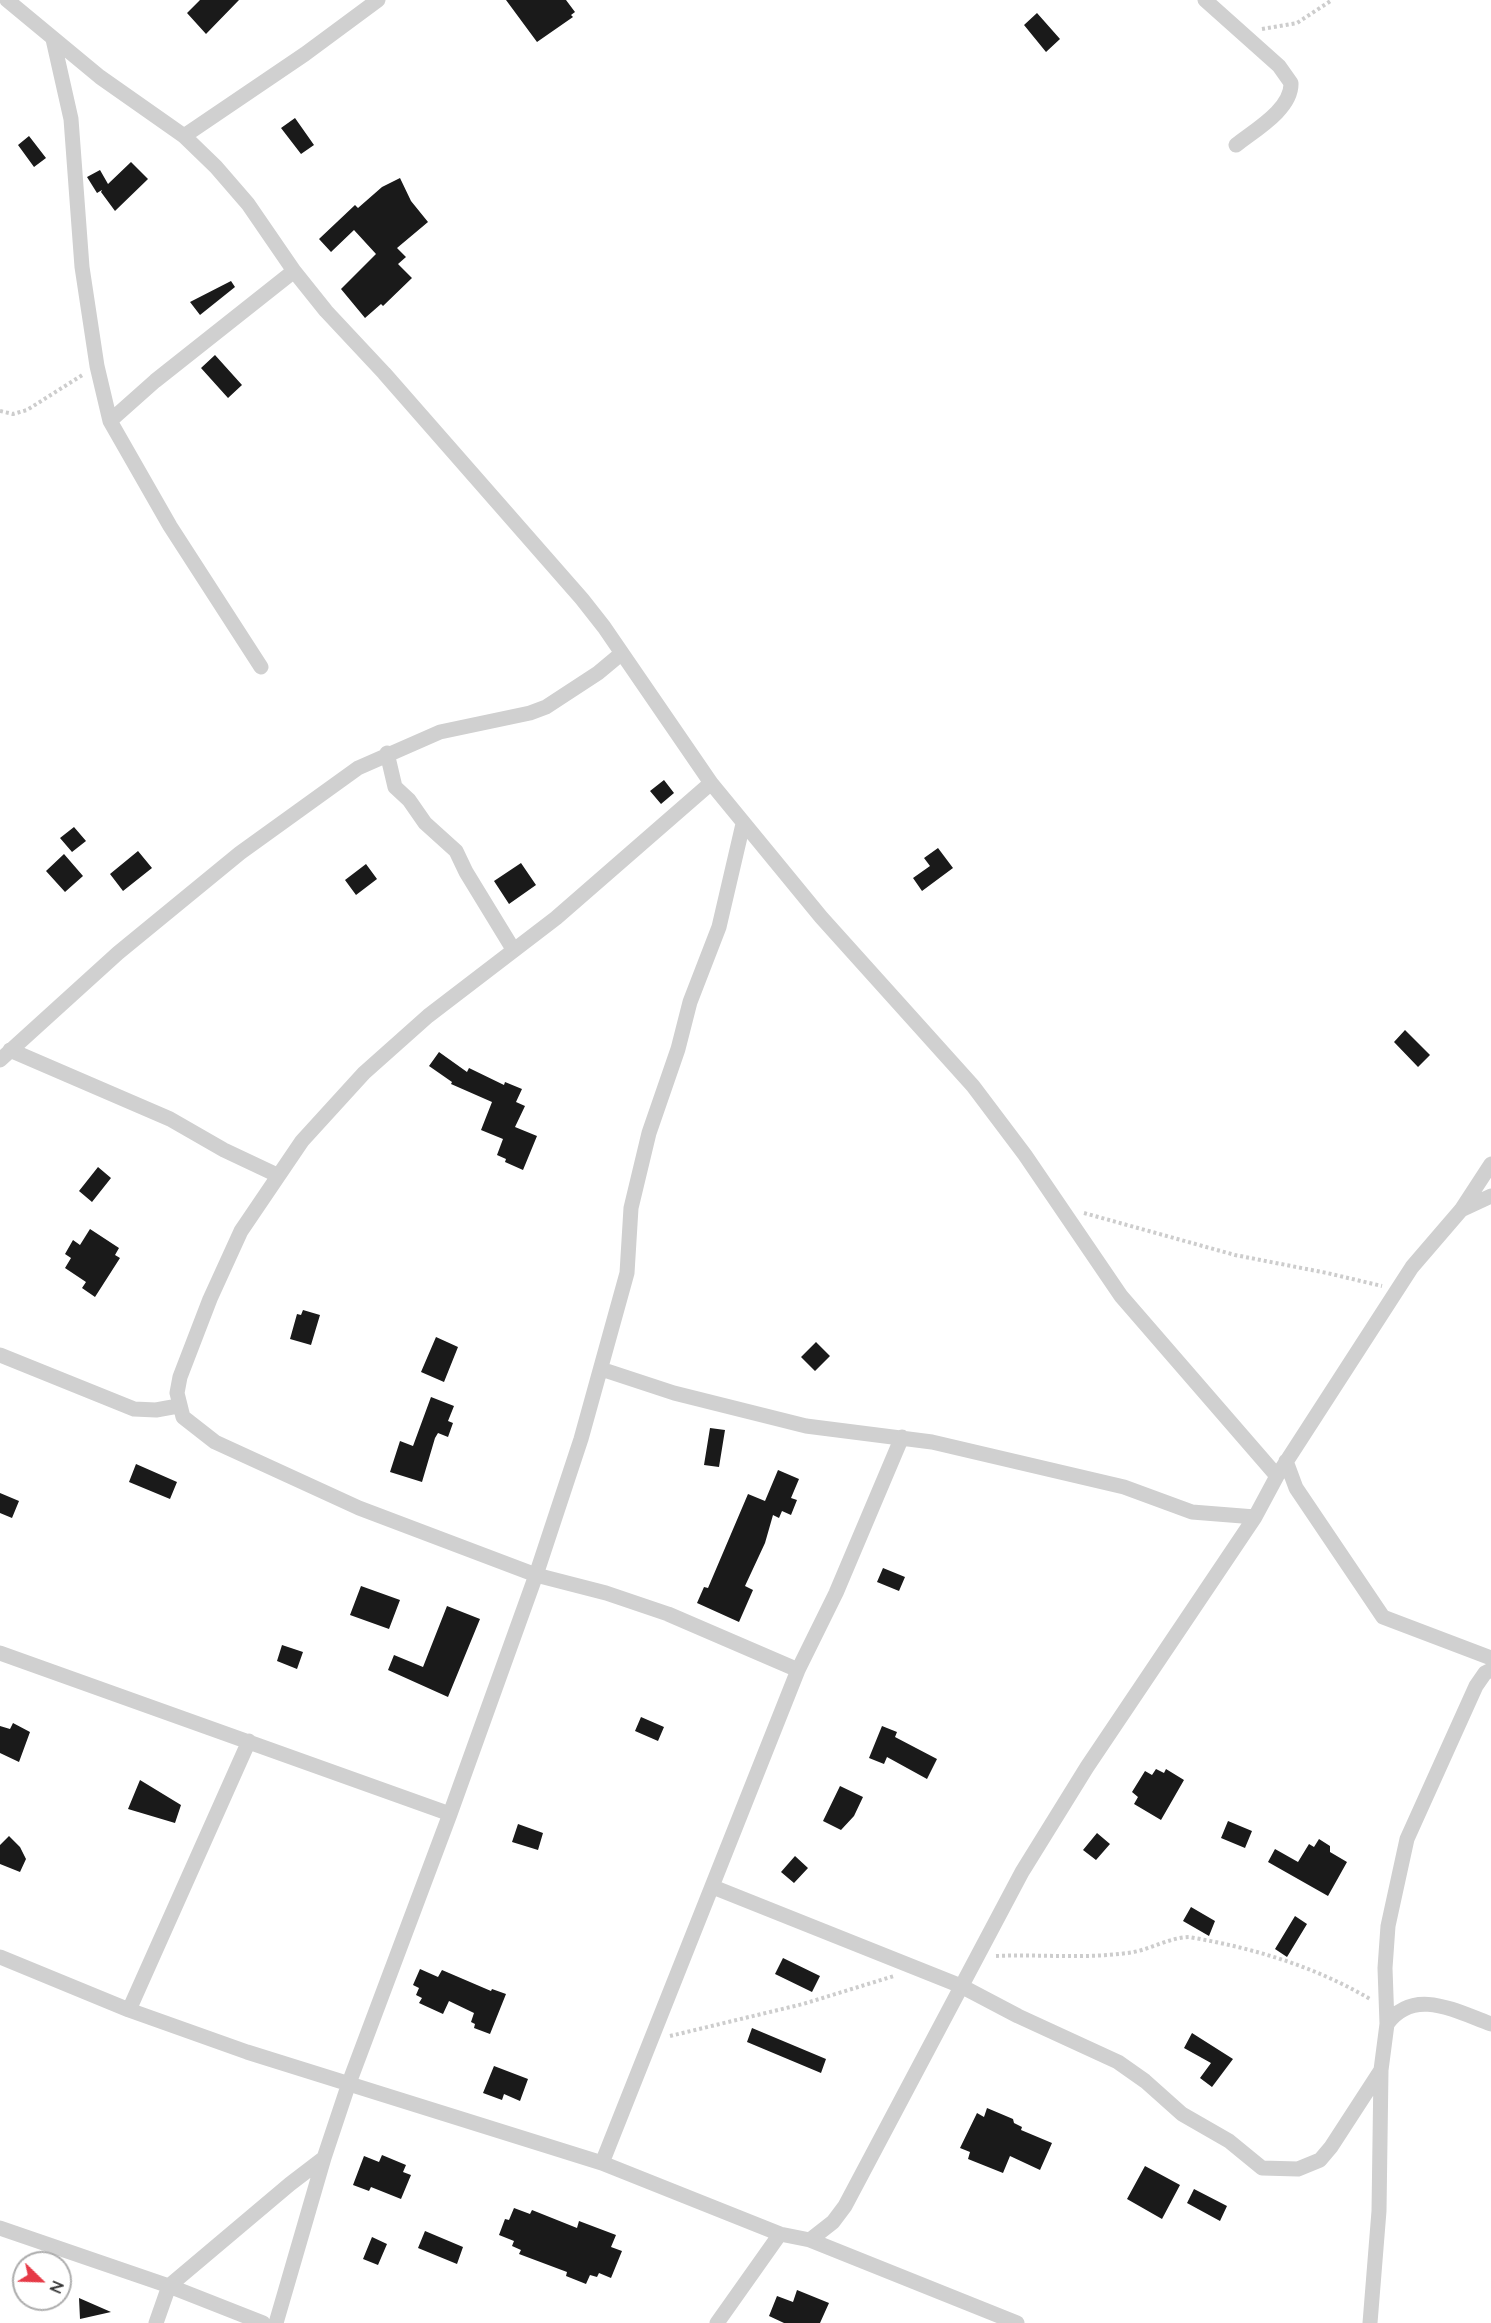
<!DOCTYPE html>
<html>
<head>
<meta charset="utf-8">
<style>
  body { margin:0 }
  #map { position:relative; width:1491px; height:2323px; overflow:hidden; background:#fff; font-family:Quicksand,sans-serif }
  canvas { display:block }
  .north { position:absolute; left:12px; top:2251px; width:60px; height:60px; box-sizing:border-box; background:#fff; border:2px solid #adadad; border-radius:50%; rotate:113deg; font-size:16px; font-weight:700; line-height:24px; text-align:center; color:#333 }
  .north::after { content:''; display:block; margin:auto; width:21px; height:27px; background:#e63946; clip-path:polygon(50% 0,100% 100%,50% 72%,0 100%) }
</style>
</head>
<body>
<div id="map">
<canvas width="1491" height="2323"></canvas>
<div class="north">N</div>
</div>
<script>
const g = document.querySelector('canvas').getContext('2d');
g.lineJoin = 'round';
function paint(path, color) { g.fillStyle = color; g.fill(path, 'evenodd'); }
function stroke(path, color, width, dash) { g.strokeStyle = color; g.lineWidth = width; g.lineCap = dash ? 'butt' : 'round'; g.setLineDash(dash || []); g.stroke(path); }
paint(new Path2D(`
  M200,0H239L206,34L187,13Z
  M506,0H566L575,12L571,15L573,17L537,42Z
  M1037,13L1060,39L1046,52L1024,25Z
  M295,118L314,145L301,154L281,128Z
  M29,136L46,158L34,167L18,145Z
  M131,162L148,179L115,211L101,192L102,190L97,193L87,177L100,170L108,184Z
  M400,178L411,201L428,222L397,248L406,257L398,264L412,278L383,306L381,304L365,318L341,289L376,254L354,230L331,252L319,239L355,205L358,208L382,187Z
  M231,281L235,287L200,315L190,302Z
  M215,355L242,385L228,398L201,368Z
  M664,780L674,793L661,804L650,791Z
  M74,827L86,841L72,852L60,838Z
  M938,848L953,868L922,891L913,878L930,866L924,858Z
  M138,851L152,868L123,891L110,874Z
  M64,854L83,876L65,892L46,871Z
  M521,863L536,885L509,904L494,881Z
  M366,864L377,879L356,895L345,880Z
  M1405,1030L1430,1055L1418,1067L1394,1042Z
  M439,1052L467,1072L469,1068L504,1085L505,1082L522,1089L516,1102L525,1106L515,1127L537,1136L523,1170L505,1162L506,1159L497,1155L503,1139L481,1130L492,1102L451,1084L452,1082L429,1066Z
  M98,1167L111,1178L92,1202L79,1191Z
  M90,1229L119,1248L115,1255L120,1258L95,1297L82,1288L86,1282L65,1268L71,1258L65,1254L73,1240L80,1245Z
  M303,1310L320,1315L311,1345L290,1339L297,1314L301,1315Z
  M436,1337L458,1347L444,1382L421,1372Z
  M816,1342L830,1356L815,1371L801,1357Z
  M431,1397L454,1406L448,1421L453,1423L448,1437L438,1433L435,1438L422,1482L390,1472L400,1441L413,1446Z
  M710,1428L725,1430L719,1467L704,1465Z
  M136,1464L177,1482L170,1499L129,1482Z
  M778,1470L799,1479L791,1498L797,1500L791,1515L782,1511L779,1518L773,1515L765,1543L745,1586L753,1590L739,1622L697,1603L704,1587L708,1588L748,1494L765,1501Z
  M0,1493L19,1501L12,1518L0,1513Z
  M883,1568L905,1577L899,1591L877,1582Z
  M361,1586L400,1600L389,1629L350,1615Z
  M447,1606L480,1619L448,1697L388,1670L394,1655L423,1667Z
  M282,1645L303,1652L297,1669L277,1661Z
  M641,1717L664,1727L658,1741L635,1731Z
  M13,1723L30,1732L19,1762L0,1753V1726L10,1729Z
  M882,1726L897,1732L895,1737L937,1759L927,1779L887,1757L884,1764L869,1758Z
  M1156,1769L1164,1773L1166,1769L1184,1780L1161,1820L1134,1804L1138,1797L1132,1792L1145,1771L1152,1775Z
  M140,1780L181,1805L175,1823L128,1809Z
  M840,1786L863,1797L854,1816L841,1830L823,1821Z
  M1228,1821L1252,1831L1245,1848L1221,1838Z
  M518,1824L543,1833L538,1850L512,1842Z
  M1097,1833L1110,1844L1096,1860L1083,1850Z
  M9,1836L20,1847L26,1859L20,1872L0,1864V1845Z
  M1319,1839L1330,1846V1852L1347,1862L1328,1896L1268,1862L1275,1849L1298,1862L1309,1844L1314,1847Z
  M795,1856L808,1868L794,1883L781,1872Z
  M1191,1907L1215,1921L1209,1936L1183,1921Z
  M1295,1916L1307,1924L1287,1957L1275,1949Z
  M783,1958L820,1976L812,1992L775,1974Z
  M420,1969L438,1977L442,1970L491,1991L492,1989L506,1994L490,2034L474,2028L475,2024L471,2022L474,2013L449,2001L443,2014L419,2003L422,1998L416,1995L419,1988L413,1985Z
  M752,2028L826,2059L821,2073L747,2042Z
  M1192,2033L1233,2059L1212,2087L1200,2078L1211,2063L1184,2048Z
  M494,2066L528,2079L520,2101L504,2094L502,2100L483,2093Z
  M987,2108L1013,2119L1014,2123L1022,2127L1021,2130L1052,2143L1040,2170L1010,2156L1003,2173L968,2159L970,2152L960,2148L977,2113L984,2117Z
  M382,2155L406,2165L403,2172L411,2175L401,2199L371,2187L369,2191L353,2185L364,2156L379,2162Z
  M1145,2166L1180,2185L1162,2219L1127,2199Z
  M1194,2189L1227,2206L1220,2221L1187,2203Z
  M514,2208L530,2214L532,2210L577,2228L579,2221L616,2235L611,2247L622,2251L611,2278L599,2273L597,2277L590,2275L586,2284L566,2276L567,2272L519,2254L521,2250L512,2246L514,2241L499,2235L505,2219L509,2220Z
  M425,2231L463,2247L457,2264L418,2248Z
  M372,2237L387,2244L378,2265L363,2259Z
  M797,2290L829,2303L820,2323H784L769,2316L777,2296L793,2302Z
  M79,2298L111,2312L80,2319Z`), '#1a1a1a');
stroke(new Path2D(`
  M1262,29L1297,23L1332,0
  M0,411L13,414L27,410L84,374
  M1084,1213L1235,1255L1327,1273L1382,1286
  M996,1956C1040,1954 1083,1959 1127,1953C1148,1951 1170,1937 1189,1937C1253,1948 1314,1966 1370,1999
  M670,2036L803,2004L894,1976`), '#cdcdcd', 4, [3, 3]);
stroke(new Path2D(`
  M7,0L100,77L184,136L216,167L248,204L294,271L326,311L384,373L582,599L604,627L711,783L821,917L973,1086L1025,1155L1121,1296L1277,1476
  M1205,0L1279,66L1291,83C1292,109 1255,130 1236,145
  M53,39L71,119L82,267L97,366L110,421L170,526L261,667
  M184,136L305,54L378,0
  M110,421L155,381L294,271
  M387,753L395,787L409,800L425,823L456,851L466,872L513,949
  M711,783L556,918L428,1016L364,1073L302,1141L241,1231L210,1299L180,1377L177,1393L183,1417L215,1442L359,1508L536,1575L606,1593L668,1614L798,1670
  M10,1050L170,1119L224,1150L277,1175
  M0,1060L118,953L240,853L358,768L440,732L530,713L546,707L598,673L622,653
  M1461,1210L1491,1196
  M0,1355L134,1409L156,1410L178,1406
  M601,1369L674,1393L806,1426L932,1442L1124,1487L1192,1512L1255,1517
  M1286,1461L1296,1488L1383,1617L1491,1658
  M0,1653L450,1814
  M713,1887L961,1986L1018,2016L1118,2062L1145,2081L1182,2114L1229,2141L1262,2168L1298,2169L1320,2160L1331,2147L1381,2070
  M0,1957L129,2010L247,2052L602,2163L780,2234L810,2240L833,2222L845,2206L1022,1872L1087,1767L1255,1517L1277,1476L1412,1267L1461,1210L1491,1164
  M129,2010L249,1741
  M1387,2024C1414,1987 1455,2011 1491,2024
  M602,2163L798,1670L836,1593L902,1437
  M0,2228L169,2286L263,2323
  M810,2240L1017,2323
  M156,2323L169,2286L290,2184L324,2158
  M276,2323L324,2158L349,2083L450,1814L536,1575L581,1439L627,1273L631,1208L649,1133L678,1049L690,1002L719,927L743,824
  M717,2323L780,2234
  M1370,2323L1379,2211L1381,2070L1387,2024L1385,1968L1388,1926L1407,1839L1476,1686L1485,1673L1491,1670`), '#d0d0d0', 15);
</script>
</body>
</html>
